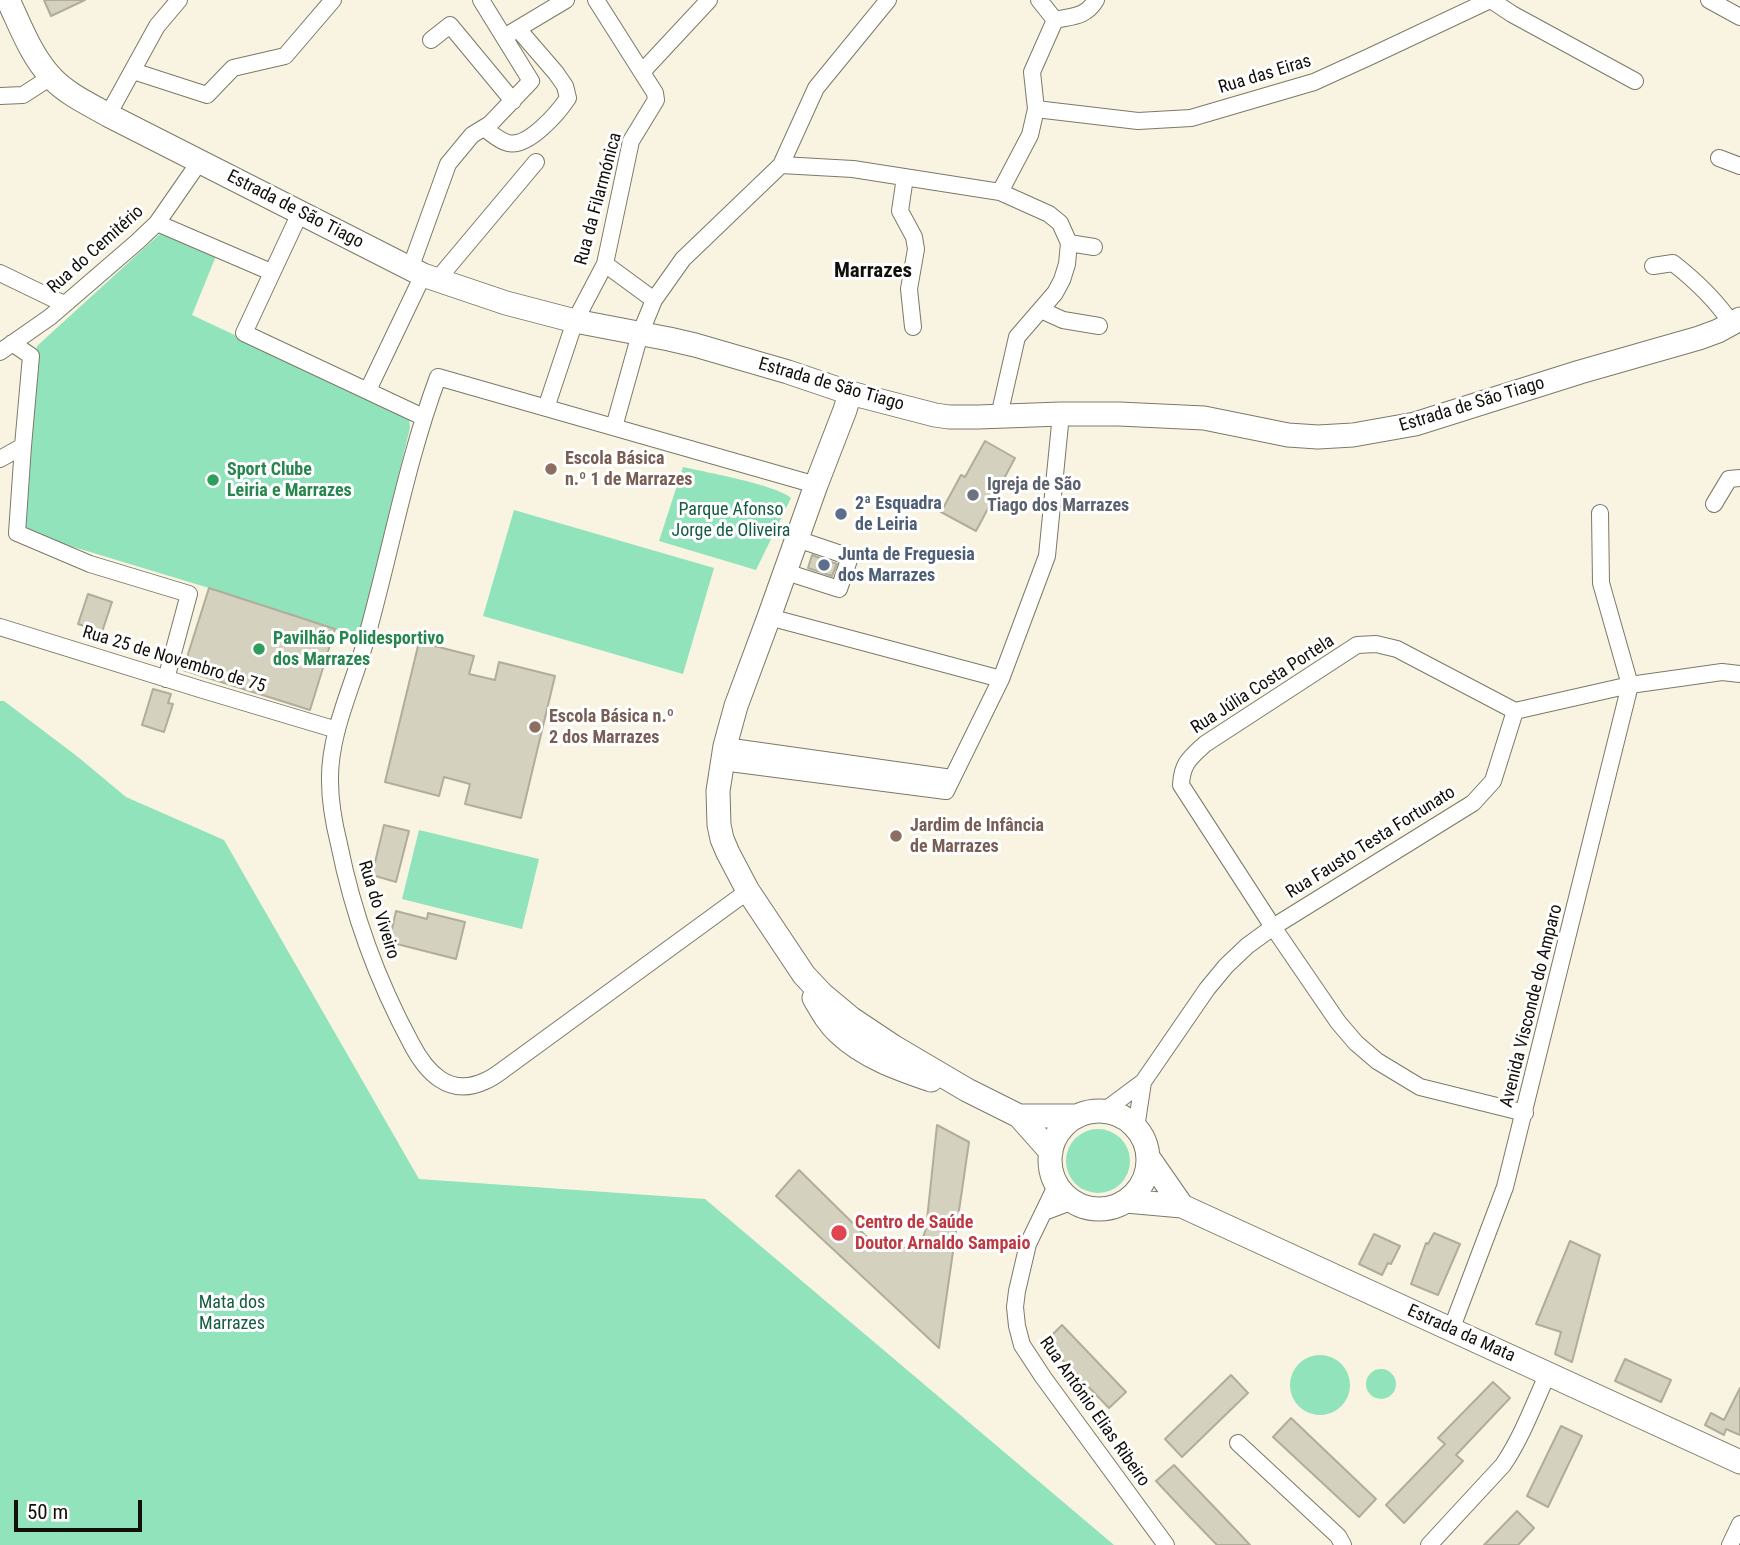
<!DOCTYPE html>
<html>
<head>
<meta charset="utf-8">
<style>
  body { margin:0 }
  #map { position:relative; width:1740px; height:1545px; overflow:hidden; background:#f8f4e1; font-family:"Roboto Condensed",sans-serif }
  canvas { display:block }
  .scale { position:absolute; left:14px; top:1500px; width:128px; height:32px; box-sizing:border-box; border:4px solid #12100a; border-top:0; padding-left:9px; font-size:21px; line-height:24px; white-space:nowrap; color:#12100a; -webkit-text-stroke:5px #fff; paint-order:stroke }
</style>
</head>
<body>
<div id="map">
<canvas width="1740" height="1545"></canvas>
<div class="scale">50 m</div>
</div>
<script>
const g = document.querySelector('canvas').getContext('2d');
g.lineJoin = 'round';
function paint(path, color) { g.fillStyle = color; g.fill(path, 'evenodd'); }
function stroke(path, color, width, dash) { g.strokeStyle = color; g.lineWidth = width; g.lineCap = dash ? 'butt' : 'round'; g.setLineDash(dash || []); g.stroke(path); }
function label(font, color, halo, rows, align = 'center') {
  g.font = font + ' "Roboto Condensed",sans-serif'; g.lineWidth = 6; g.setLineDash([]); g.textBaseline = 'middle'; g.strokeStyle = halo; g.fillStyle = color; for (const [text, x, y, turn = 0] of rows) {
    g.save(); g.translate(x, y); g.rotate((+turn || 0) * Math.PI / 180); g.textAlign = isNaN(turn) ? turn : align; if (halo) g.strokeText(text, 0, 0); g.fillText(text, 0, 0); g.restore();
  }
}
paint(new Path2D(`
  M162,232L216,256L192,315L409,417L410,428L359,637L209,588L24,532L37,346Z
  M683,467C705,472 777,485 791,498L756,570L659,541Z
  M514,510L714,568L683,674L483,616Z
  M0,701H4L78,757L126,797L224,840L419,1179L705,1199L1114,1545H0Z
  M419,830L539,859L522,929L402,899Z
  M1066 1161a32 32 0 1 1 64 0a32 32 0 1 1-64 0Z
  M1290 1385a30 30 0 1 1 60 0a30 30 0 1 1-60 0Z
  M1366 1384a15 15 0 1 1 30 0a15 15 0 1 1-30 0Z`), '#90e3bb');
const building = new Path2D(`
  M44,0H85L51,16Z
  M985,441L1015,458L976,531L941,512L961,475L965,477Z
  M812,555L837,564L832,576L808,568Z
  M209,588L335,629L310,710L183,670Z
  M88,594L112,602L102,632L78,624Z
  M419,642L474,656L469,674L495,680L499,662L555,676L521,818L465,804L470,784L444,777L439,796L385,782Z
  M153,689L171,694L168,703L173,704L164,732L142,725Z
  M384,825L409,831L396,882L372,875Z
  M396,911L427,919L428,913L465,922L456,959L389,942Z
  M937,1125L969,1142L939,1348L776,1196L799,1170L875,1245L884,1249L892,1250H898L911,1246L923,1237L926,1229Z
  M1434,1233L1460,1244L1438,1295L1411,1284L1426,1243L1428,1244Z
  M1374,1234L1400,1246L1391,1264L1388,1263L1382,1275L1359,1264Z
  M1570,1241L1600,1255L1572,1362L1555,1354L1561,1332L1536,1324Z
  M1062,1325L1126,1392L1109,1408L1045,1342Z
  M1625,1359L1671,1380L1661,1402L1615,1381Z
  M1231,1375L1248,1393L1182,1457L1165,1439Z
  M1493,1382L1510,1398L1456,1455L1463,1461L1404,1523L1386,1505L1445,1444L1438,1438Z
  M1740,1388V1435L1726,1429L1724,1435L1705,1425L1711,1413L1724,1420Z
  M1291,1418L1376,1499L1359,1517L1273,1437Z
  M1561,1426L1582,1436L1548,1507L1527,1496Z
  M1174,1465L1237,1531L1250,1545H1217L1188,1515L1156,1481Z
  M1517,1511L1534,1528L1518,1545H1484Z`);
paint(building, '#d5d1bf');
stroke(building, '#b0ad9b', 2);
const street = new Path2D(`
  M1491,0L1512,14L1635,81
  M1709,0L1740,17
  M1055,20C1073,16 1086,17 1096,0
  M509,34L566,0
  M431,40L450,25L513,101
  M133,71L207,95L233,68L285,56L333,0
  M642,72L709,0
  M0,96L23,95L51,77
  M1036,109L1138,121L1191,118L1314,82L1369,57L1490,0
  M108,115L157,26L179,0
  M484,128C491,133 499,141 508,143C528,148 558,113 568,98L565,86L556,73L518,29
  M1719,158L1740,166
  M781,165L816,88L888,0
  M905,177L900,211L914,237L916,249L909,289L913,327
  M1000,192L1030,135L1036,109L1032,72L1055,20L1039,0
  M300,213L244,333L423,417
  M157,223L271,272
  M1069,243L1094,247
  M605,264L654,300
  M1653,266L1673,263C1696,281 1716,300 1732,324
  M410,269L448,164L472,135L490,124L531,81L481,0
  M0,273L64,304
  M437,280L536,162
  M1041,310L1063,320L1099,326
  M0,352L50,317L137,242L157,223L200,161
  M368,390L423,275
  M546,408L575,321L605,264L631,141L656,100L655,93L596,0
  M614,427L640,334L654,300L683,259L781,165L853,169L1000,192L1049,214L1060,223L1069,243L1067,264L1062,280L1055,293L1017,337L999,416
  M23,446L17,533L90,564L189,594L166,679
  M0,459L23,446L31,356L12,343
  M1714,504L1729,479L1740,478
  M786,572L839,589L850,557L797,539
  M769,617L1001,679
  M0,627L203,690L337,730
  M725,746L952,778
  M722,762L946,791L1001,679L1047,556L1061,414
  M748,891L507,1067C500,1072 493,1078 485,1081C449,1098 426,1072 411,1043C377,980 353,914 339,844C334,824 330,802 330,781C329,734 352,688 365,643C390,555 406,463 438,377L816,485
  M1104,1111L1143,1082L1207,989L1226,966L1247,946L1273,927L1473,803L1493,781L1515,711
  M1525,1113L1420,1087L1377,1061L1356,1043L1338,1022L1273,927L1181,785C1182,763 1190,758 1205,744L1357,645L1376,644L1397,649L1515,711L1630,685L1722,672L1740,674
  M1136,1128L1143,1082
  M1057,1184L1028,1244L1017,1291L1015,1307L1017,1326L1022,1345L1043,1377L1166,1545
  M1044,1212L1073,1201
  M1451,1330L1505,1187L1630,685L1601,583L1600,513
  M1238,1443L1338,1536L1343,1545
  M1429,1545L1503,1465C1522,1437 1534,1404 1548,1373
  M1730,1545L1740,1524`);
const secondary = new Path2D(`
  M8,0C21,27 31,56 52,78C67,94 89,104 108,115L423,275L506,303L575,321L669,339L695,345L788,372L850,393L935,415L949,417H978L1061,414H1119L1204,418L1288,435L1318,437L1353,435L1415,424L1580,372L1699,338L1718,331L1740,319
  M850,393L845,410L816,485L769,617L736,706L725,746L718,791L719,825L722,839L728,853L748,891L804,975L822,994L852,1019L894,1047L967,1090L1019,1116L1051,1152
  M814,998C821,1010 828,1023 839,1033C864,1057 899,1069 931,1080
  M1050 1160a49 49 0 1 1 98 0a49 49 0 1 1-98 0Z
  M1019,1116H1077
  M1148,1157L1182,1206
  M1126,1201L1182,1206L1740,1462`);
stroke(street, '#7c7968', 18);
stroke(secondary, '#7c7968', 25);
stroke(street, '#fff', 16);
stroke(secondary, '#fff', 23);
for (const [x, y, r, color] of [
  [551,469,7,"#8d6e63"],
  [213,480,7,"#2e9e5b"],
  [973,495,7,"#6b7280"],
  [841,514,7,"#5c6f8a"],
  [824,565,7,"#5c6f8a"],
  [259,649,7,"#2e9e5b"],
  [535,727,7,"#8d6e63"],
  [896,836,7,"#8d6e63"],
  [839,1233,9,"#e0444e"]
]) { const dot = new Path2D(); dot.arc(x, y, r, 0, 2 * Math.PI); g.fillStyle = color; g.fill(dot); stroke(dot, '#fff', 2.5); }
label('18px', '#12100a', '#fff', [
  ["Rua das Eiras",1265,75,-17],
  ["Rua da Filarmónica",599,199,-75],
  ["Estrada de São Tiago",295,210,27],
  ["Rua do Cemitério",96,250,-42],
  ["Estrada de São Tiago",831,385,16],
  ["Estrada de São Tiago",1472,405,-17],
  ["Rua 25 de Novembro de 75",174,660,17],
  ["Rua Júlia Costa Portela",1263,685,-33],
  ["Rua Fausto Testa Fortunato",1371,843,-32],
  ["Rua do Viveiro",378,910,73],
  ["Avenida Visconde do Amparo",1532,1006,-76],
  ["Estrada da Mata",1461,1334,24],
  ["Rua António Elias Ribeiro",1094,1412,55]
]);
label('bold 18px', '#785e54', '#fff', [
  ["Escola Básica",565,459],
  ["n.º 1 de Marrazes",565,480],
  ["Escola Básica n.º",549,717],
  ["2 dos Marrazes",549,738],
  ["Jardim de Infância",910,826],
  ["de Marrazes",910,847]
], 'left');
label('bold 18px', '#27864d', '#fff', [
  ["Sport Clube",227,470],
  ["Leiria e Marrazes",227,491],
  ["Pavilhão Polidesportivo",273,639],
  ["dos Marrazes",273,660]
], 'left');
label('bold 18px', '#5b616d', '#fff', [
  ["Igreja de São",987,485],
  ["Tiago dos Marrazes",987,506]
], 'left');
label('bold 18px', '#4e5e75', '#fff', [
  ["2ª Esquadra",855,504],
  ["de Leiria",855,525],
  ["Junta de Freguesia",838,555],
  ["dos Marrazes",838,576]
], 'left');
label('18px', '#125c40', '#fff', [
  ["Parque Afonso",731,510],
  ["Jorge de Oliveira",731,531],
  ["Mata dos",232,1303],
  ["Marrazes",232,1324]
]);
label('bold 18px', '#be3a42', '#fff', [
  ["Centro de Saúde",855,1223],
  ["Doutor Arnaldo Sampaio",855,1244]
], 'left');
label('bold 21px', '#12100a', '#fff', [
  ["Marrazes",873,272]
]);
</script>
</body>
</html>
